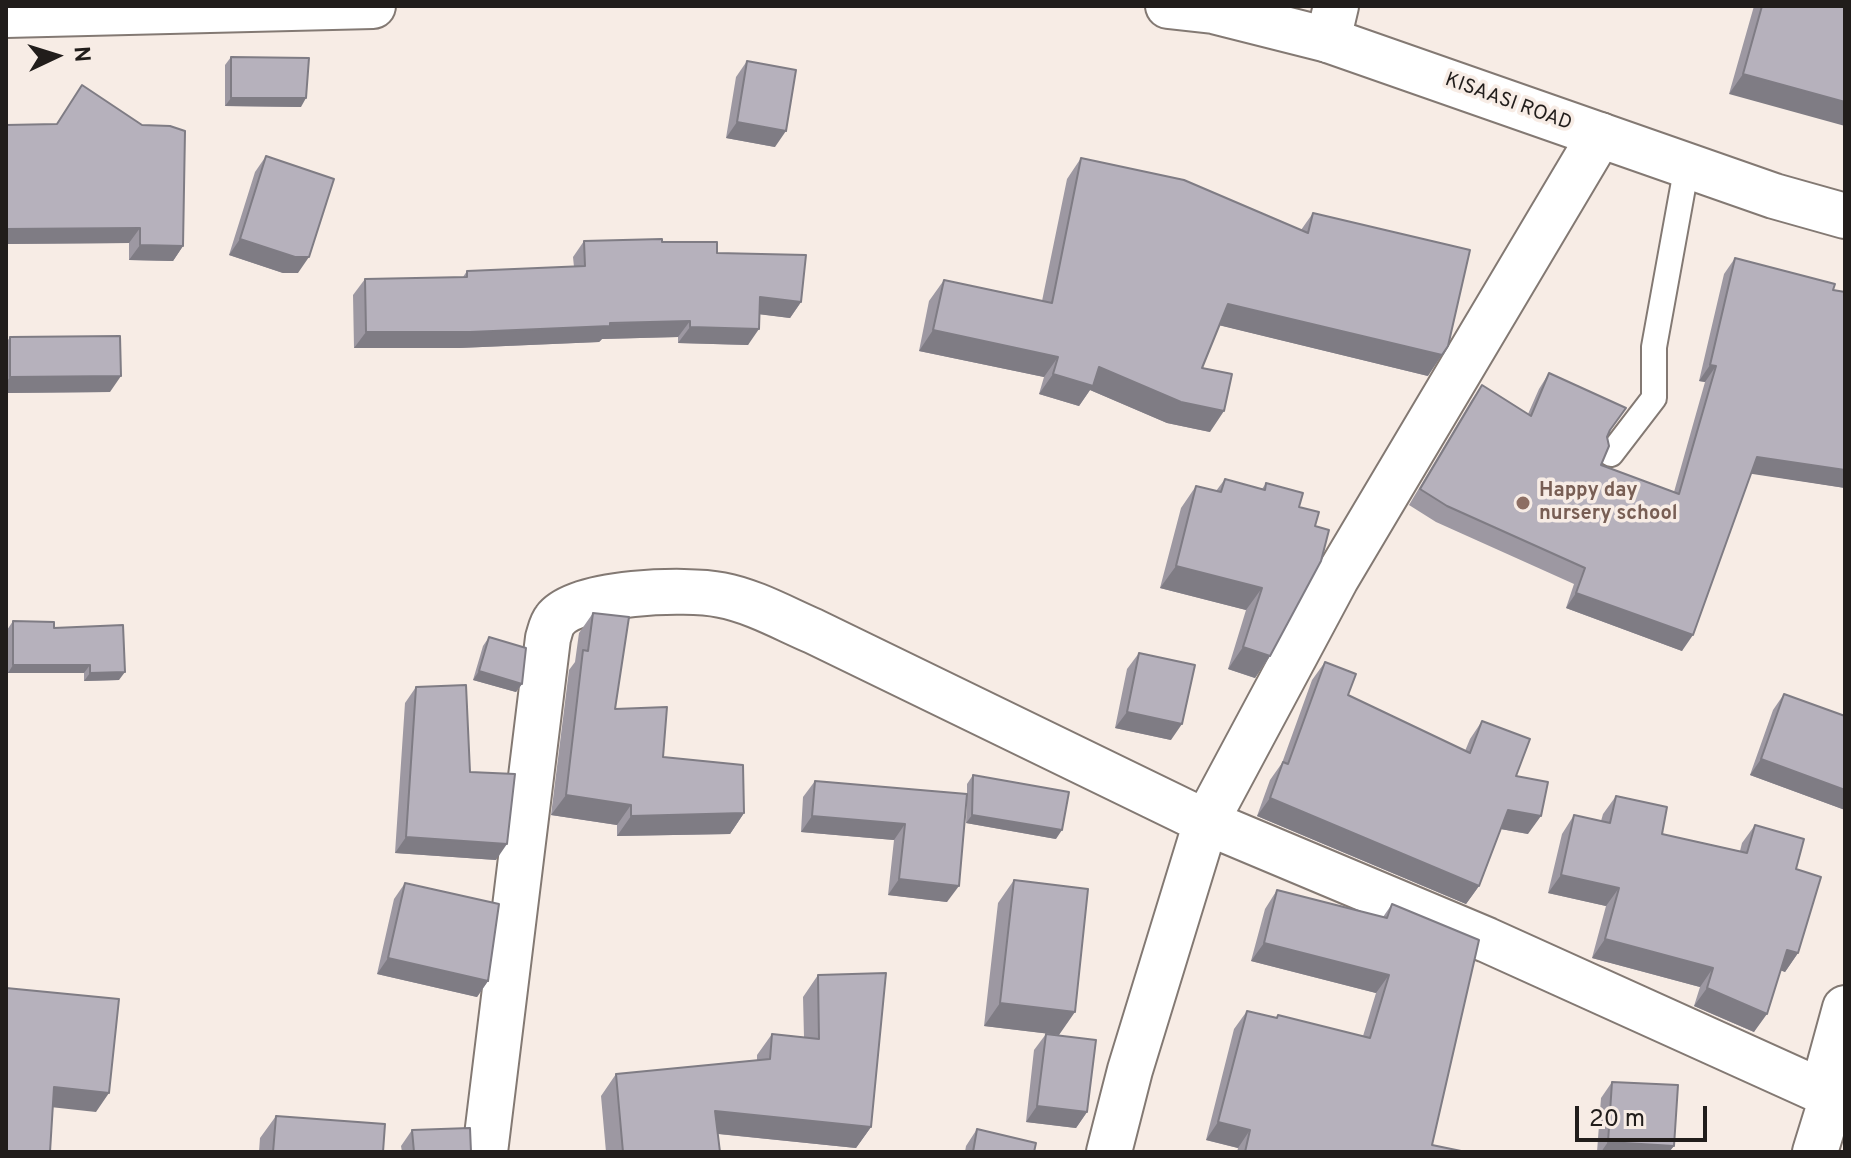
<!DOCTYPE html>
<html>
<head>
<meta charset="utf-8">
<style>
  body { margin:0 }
  #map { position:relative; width:1851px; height:1158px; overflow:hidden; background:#f7ece5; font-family:Overpass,sans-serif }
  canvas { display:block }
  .frame { position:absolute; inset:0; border:8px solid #211d1b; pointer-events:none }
  .north { position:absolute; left:16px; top:16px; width:80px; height:80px; -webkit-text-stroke:6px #f7ece5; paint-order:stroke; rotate:86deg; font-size:22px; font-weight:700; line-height:32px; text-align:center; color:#211d1b }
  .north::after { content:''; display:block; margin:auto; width:28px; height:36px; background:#211d1b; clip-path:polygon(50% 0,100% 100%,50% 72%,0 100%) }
  .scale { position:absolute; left:1575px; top:1106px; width:132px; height:36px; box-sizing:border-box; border:4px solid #211d1b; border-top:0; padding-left:10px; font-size:24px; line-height:28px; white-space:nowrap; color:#211d1b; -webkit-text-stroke:6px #f7ece5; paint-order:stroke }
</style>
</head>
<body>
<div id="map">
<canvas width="1851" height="1158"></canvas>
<div class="frame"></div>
<div class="north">N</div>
<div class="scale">20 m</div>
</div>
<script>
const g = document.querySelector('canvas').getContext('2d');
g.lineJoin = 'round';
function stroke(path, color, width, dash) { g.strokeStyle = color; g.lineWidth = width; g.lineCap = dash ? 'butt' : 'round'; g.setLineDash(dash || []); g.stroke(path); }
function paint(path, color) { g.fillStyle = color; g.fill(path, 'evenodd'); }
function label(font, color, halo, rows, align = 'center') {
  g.font = font + ' Overpass,sans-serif'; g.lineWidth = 7; g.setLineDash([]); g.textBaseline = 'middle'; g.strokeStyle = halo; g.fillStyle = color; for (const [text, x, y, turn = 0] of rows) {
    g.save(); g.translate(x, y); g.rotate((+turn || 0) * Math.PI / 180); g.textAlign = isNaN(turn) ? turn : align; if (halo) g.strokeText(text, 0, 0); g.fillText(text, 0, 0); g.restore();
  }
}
const lane = new Path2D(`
  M1611,454L1654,398V347L1687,165`);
const street = new Path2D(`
  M1328,40L1336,6
  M1822,1092L1845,1008
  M485,1152L548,638C550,632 551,625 555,620C576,591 687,588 721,595C753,601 783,618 813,631L1206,822L1487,940L1845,1102
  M1109,1152L1130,1070L1206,822L1336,579L1600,135
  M1815,1152L1832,1097`);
const secondary = new Path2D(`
  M1168,6L1213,11L1328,40L1774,196L1845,216
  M6,15L373,6`);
stroke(lane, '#837973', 28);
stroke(street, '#837973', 48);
stroke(secondary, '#837973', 48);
stroke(lane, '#fff', 24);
stroke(street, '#fff', 44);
stroke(secondary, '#fff', 44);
paint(new Path2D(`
  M1754,6H1845L1729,94Z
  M231,57L301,107L225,106V65Z
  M747,61L775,147L726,138L736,77Z
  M6,125L183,246L173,261L129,260V243L6,244Z
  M266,156L298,273H283L229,255L255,172Z
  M1081,158L1301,230L1313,213L1428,376L1219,325L1202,368L1210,432L1167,423L1090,390L1079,406L1039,394L1044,377L919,351L929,301L944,280L1042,301L1067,179Z
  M584,241L662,242L717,253L801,302L790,318L759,314L748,345L678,343V337L602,339L599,342L459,348H354L353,295L365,279L463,277L467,271L574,267L573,257Z
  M1735,258L1833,290L1845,292V488L1751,473L1682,651L1566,608L1574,584L1436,522L1409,505L1471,401L1482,385L1528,414L1539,389L1549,373L1609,431L1601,465L1674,492L1705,382L1699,381L1724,274Z
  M10,337L110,392L6,393V343Z
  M1225,479L1262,489L1266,483L1270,656L1255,678L1228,669L1246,610L1160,588L1181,508L1196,486L1216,491Z
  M593,613L615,709L663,757L744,813L730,834L617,836V825L551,815L569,670L575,662L579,633Z
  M13,621L54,628L119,680L84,681V673H8L7,630Z
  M489,637L522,684L516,692L473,680L483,646Z
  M1139,653L1171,740L1115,728L1127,669Z
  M1325,662L1348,695L1465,751L1470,739L1482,721L1516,776L1528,834L1501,829L1479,886L1466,904L1257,816L1270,780L1282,763L1312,680Z
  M416,687L470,772L496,860L395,853L405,703Z
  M1784,694L1845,716V810L1750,775L1773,710Z
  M973,775L1056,839L966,823L967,797L947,902L888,895L894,840L801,832L803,797L815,781L967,794V784Z
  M1616,796L1662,834L1740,851L1742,843L1755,825L1796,869L1798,953L1785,972L1781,970L1754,1032L1694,1006L1700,987L1592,958L1606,906L1548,893L1562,834L1574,815L1601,821L1603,814Z
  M1014,880L1059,1035L984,1026L998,903Z
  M405,883L488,981L477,997L377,974L394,899Z
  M1277,890L1383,917L1392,904L1432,1145L1466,1152H1237L1238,1148L1206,1140L1234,1029L1247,1011L1363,1036L1376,993L1251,961L1265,909Z
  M818,975L871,1127L856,1148L718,1134L720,1152H606L601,1096L616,1074L757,1060V1055L772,1034L804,1037L803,997Z
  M1046,1034L1087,1112L1076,1128L1026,1122L1034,1050Z
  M1612,1082L1674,1146L1669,1152H1597L1601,1098Z
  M276,1116L383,1152H259L260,1138Z
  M977,1129L1034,1152H965L966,1146Z
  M412,1130L471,1152H402L401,1146Z`), '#9d98a2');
paint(new Path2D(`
  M1743,74L1845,102V126L1729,94Z
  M231,98H306L301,107L225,106Z
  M737,122L786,131L775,147L726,138Z
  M140,228L129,243L6,244V229Z
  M240,239L309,257L298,273H283L229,255Z
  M140,245L183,246L173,261L129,260Z
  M760,297L801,302L790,318L749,313Z
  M1228,304L1442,355L1428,376L1214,324Z
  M690,321L678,337L602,339L599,342L459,348H354L366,332Z
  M690,327L759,329L748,345L678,343Z
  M933,330L1058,357L1044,377L919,351Z
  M1710,365L1716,366L1705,382L1699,381Z
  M1099,367L1224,411L1210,432L1167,423L1090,390L1079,406L1039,394L1053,374Z
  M121,376L110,392L6,393V383L10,377Z
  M1757,457L1845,470V488L1746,473Z
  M1176,566L1262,588L1246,610L1160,588Z
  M1576,593L1693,635L1682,651L1566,608Z
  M1243,647L1270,656L1255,678L1228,669Z
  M13,665H90L84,673H8Z
  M479,671L522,684L516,692L473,680Z
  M125,672L119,680L84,681L90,673Z
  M1127,712L1182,724L1171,740L1115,728Z
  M1761,759L1845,790V810L1750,775Z
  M566,795L631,805L617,825L551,815Z
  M1270,798L1479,886L1466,904L1257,816Z
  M1508,810L1541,816L1528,834L1495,828Z
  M744,813L730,834L617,836L631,816Z
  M972,815L1062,830L1056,839L966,823Z
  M812,816L905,824L894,840L801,832Z
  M406,837L507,844L496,860L395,853Z
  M1561,875L1619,888L1606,906L1548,893Z
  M899,879L959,886L947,902L888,895Z
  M1605,939L1713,968L1700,987L1592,958Z
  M1264,943L1389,975L1376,993L1251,961Z
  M1787,950L1798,953L1785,972L1774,968Z
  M388,958L488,981L477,997L377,974Z
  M1707,988L1767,1014L1754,1032L1694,1006Z
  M1000,1003L1075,1012L1059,1035L984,1026Z
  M54,1087L109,1093L96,1112L41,1106Z
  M1037,1106L1087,1112L1076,1128L1026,1122Z
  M715,1111L871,1127L856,1148L700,1132Z
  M1218,1122L1250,1130L1238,1148L1206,1140Z
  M1608,1142L1674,1146L1669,1152H1601Z`), '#7f7c84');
const building = new Path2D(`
  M1762,6H1845V102L1743,74Z
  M231,57L309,58L306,98H231Z
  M747,61L796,70L786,131L737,122Z
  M82,85L142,125L170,126L185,131L183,246L140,245V228L6,229V125L57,124Z
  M266,156L334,179L309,257H295L240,239Z
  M1081,158L1184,180L1308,233L1313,213L1470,250L1448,346L1442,355L1228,304L1202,368L1232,374L1224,411L1181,402L1099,367L1093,386L1053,374L1058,357L933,330L944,280L1052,303Z
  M662,239V242H717V253L806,255L801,302L760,297L759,329L690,327V321L610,323V326L470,332H366L365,279L467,277V271L585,266L584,241Z
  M1735,258L1835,284L1833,290L1845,292V470L1757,457L1693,635L1576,593L1585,568L1447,506L1420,489L1482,385L1531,416L1549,373L1626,408L1610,430L1607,437L1609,446L1601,465L1679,494L1716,366L1710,365Z
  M120,336L121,376L10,377V337Z
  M1225,479L1265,490L1266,483L1303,493L1299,507L1319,512L1315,526L1329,530L1321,561L1270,656L1243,647L1262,588L1176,566L1196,486L1221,492Z
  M593,613L629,617L615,709L667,707L663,757L743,765L744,813L631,816V805L566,795L583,650L588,651Z
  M13,621L54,622V628L123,625L125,672L90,673V665H13Z
  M489,637L526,648L522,684L479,671Z
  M1139,653L1195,665L1182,724L1127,712Z
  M1325,662L1356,674L1348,695L1470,753L1482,721L1530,739L1516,776L1548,782L1541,816L1508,810L1479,886L1270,798L1283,762L1288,764Z
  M466,685L470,772L515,774L507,844L406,837L416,687Z
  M1784,694L1845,716V790L1761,759Z
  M973,775L1069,792L1062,830L972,815Z
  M815,781L967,794L959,886L899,879L905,824L812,816Z
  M1616,796L1667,807L1662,834L1747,853L1755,825L1804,839L1796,869L1821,877L1798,953L1787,950L1767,1014L1707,988L1713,968L1605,939L1619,888L1561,875L1574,815L1610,823Z
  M1014,880L1088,889L1075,1012L1000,1003Z
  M405,883L499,904L488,981L388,958Z
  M1277,890L1387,918L1392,904L1479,940L1432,1145L1466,1152H1245L1250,1130L1218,1122L1247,1011L1277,1018L1278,1015L1370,1038L1389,975L1264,943Z
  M886,973L871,1127L715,1111L720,1152H623L616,1074L770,1059L772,1034L819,1039L818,975Z
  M6,988L119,999L109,1093L54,1087L50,1152H6Z
  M1046,1034L1096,1040L1087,1112L1037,1106Z
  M1612,1082L1678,1085L1674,1146L1608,1142Z
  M276,1116L385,1124L383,1152H273Z
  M470,1128L471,1152H414L412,1130Z
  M977,1129L1036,1143L1034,1152H973Z`);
paint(building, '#b6b1bc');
stroke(building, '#7f7c84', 2);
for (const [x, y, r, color] of [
  [1523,503,8,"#8d6e63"]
]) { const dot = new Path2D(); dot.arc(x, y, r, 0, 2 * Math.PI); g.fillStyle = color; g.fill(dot); stroke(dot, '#f7ece5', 3); }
label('20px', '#211d1b', '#f7ece5', [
  ["KISAASI ROAD",1508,103,20]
]);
label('bold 20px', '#785e54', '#f7ece5', [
  ["Happy day",1539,492],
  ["nursery school",1539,515]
], 'left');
</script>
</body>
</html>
